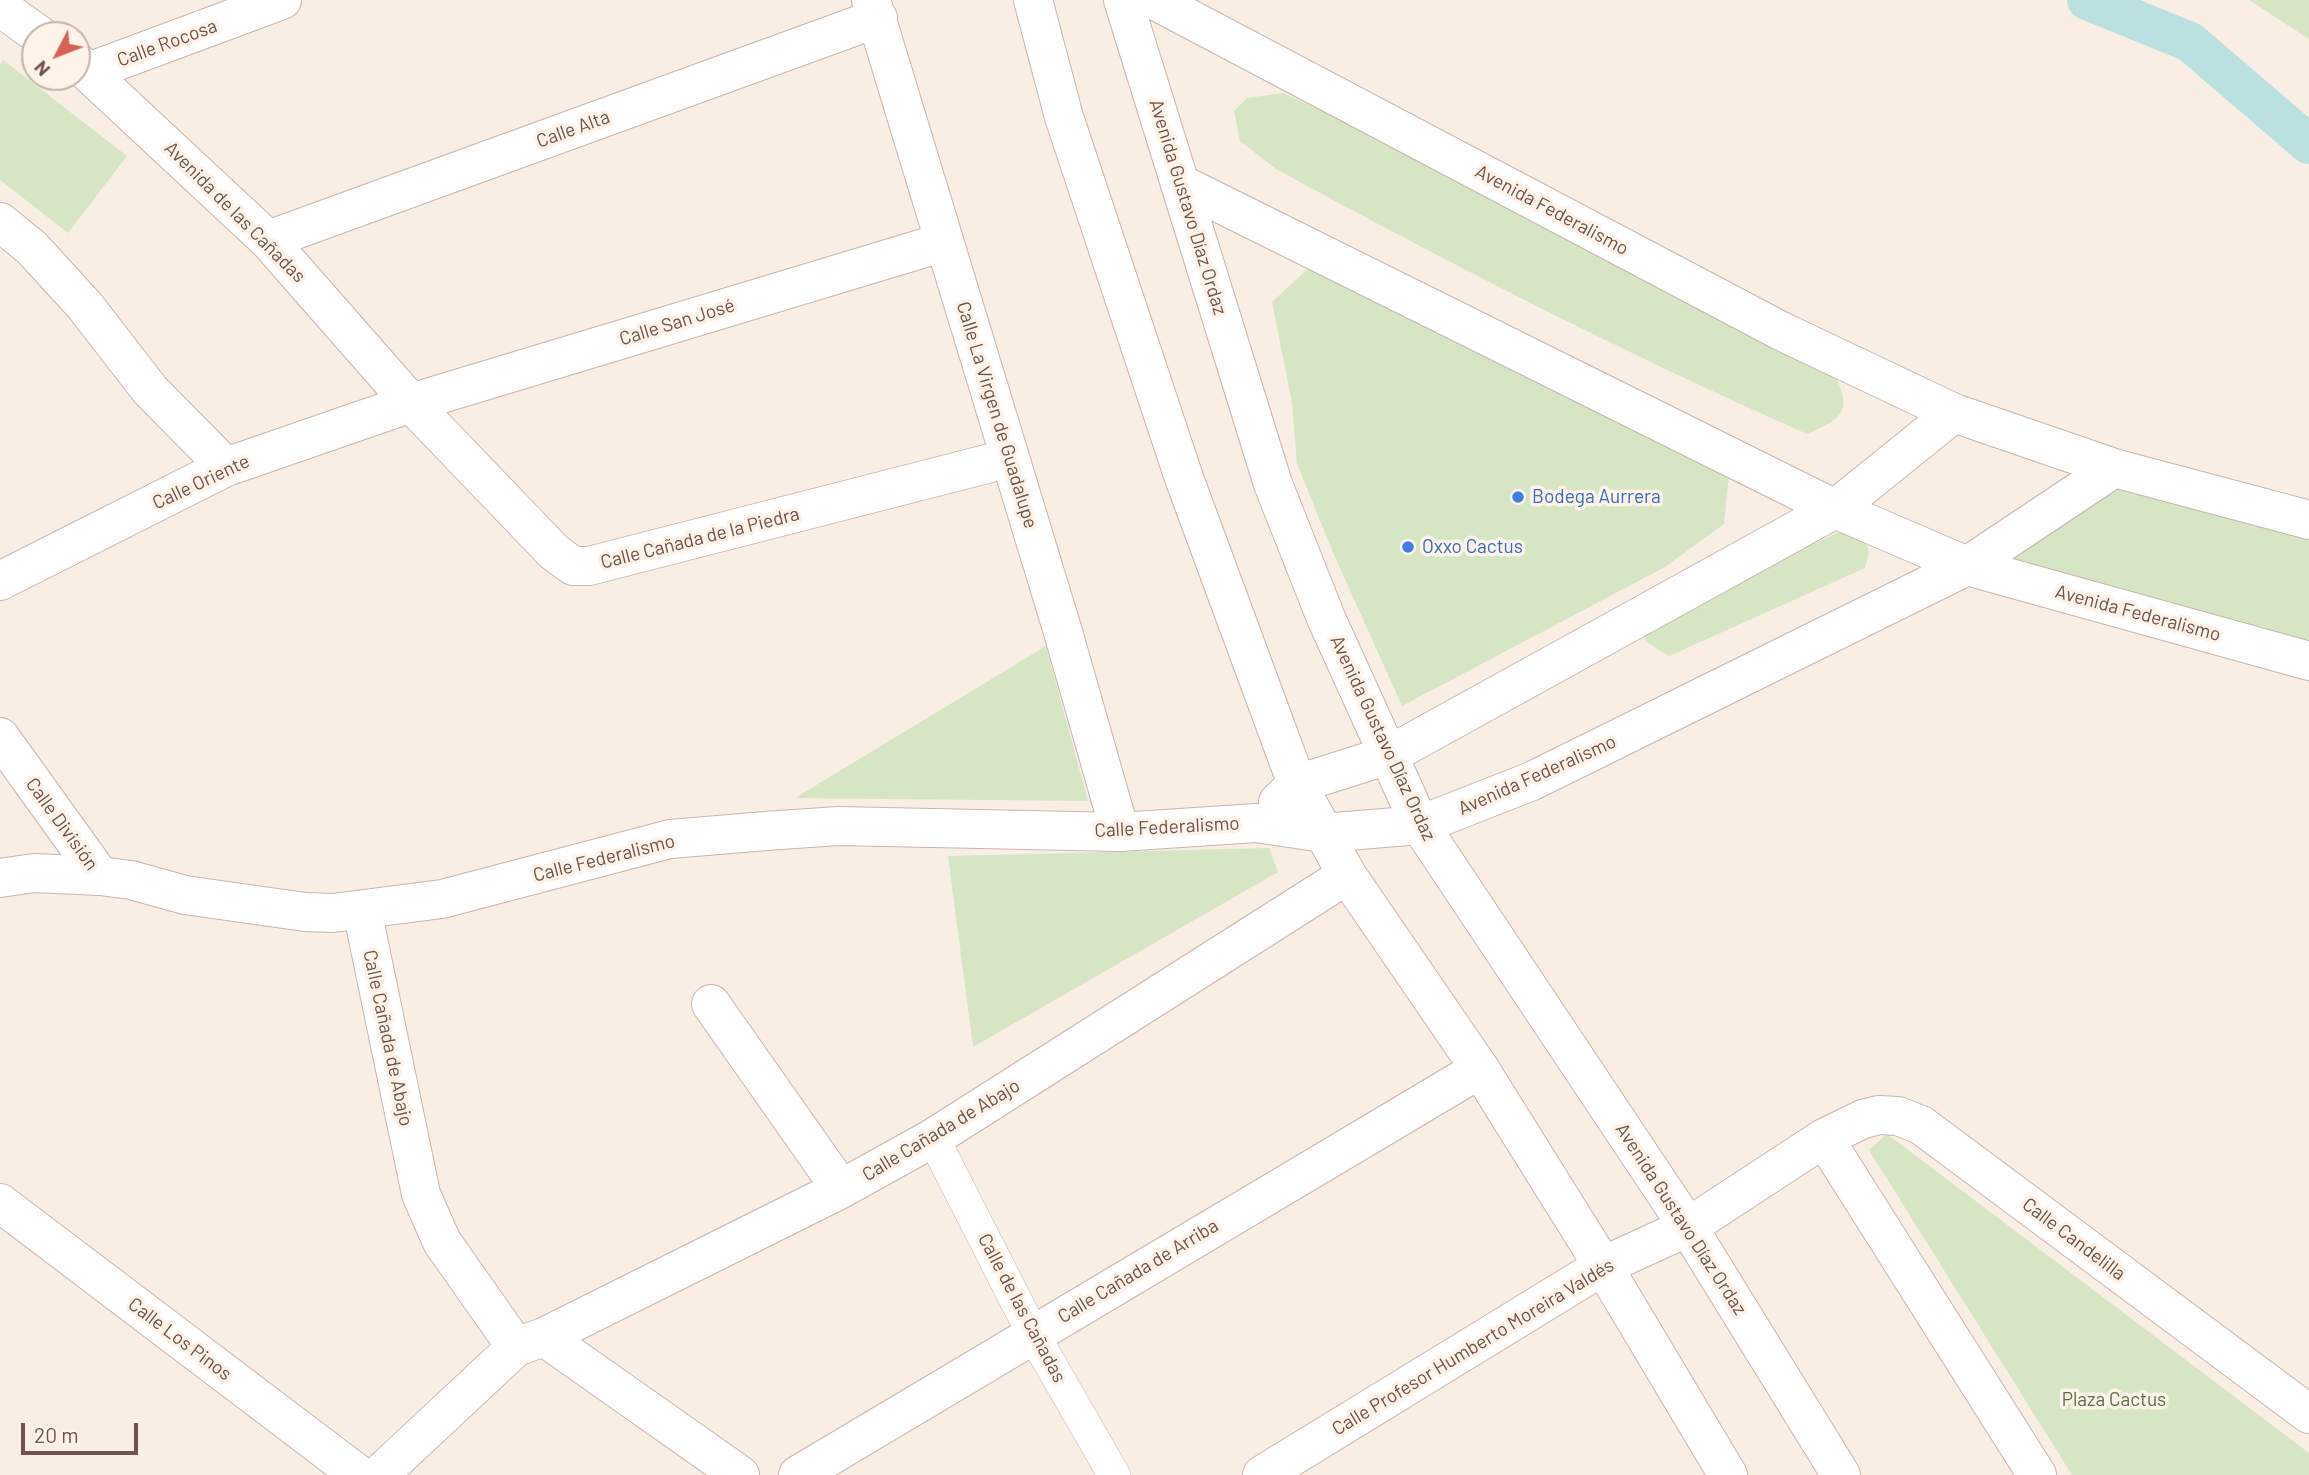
<!DOCTYPE html>
<html>
<head>
<meta charset="utf-8">
<style>
  body { margin:0 }
  #map { position:relative; width:2309px; height:1475px; overflow:hidden; background:#f9eee4; font-family:Barlow,sans-serif }
  canvas { display:block }
  .north { position:absolute; left:21px; top:21px; width:70px; height:70px; box-sizing:border-box; background:#fdf3e9; border:2px solid #c4b3aa; border-radius:50%; rotate:228deg; font-size:19px; font-weight:700; line-height:28px; text-align:center; color:#6f544c }
  .north::after { content:''; display:block; margin:auto; width:24px; height:32px; background:#d76256; clip-path:polygon(50% 0,100% 100%,50% 72%,0 100%) }
  .scale { position:absolute; left:21px; top:1423px; width:117px; height:32px; box-sizing:border-box; border:4px solid #6f544c; border-top:0; padding-left:9px; font-size:21px; line-height:24px; white-space:nowrap; color:#6f544c; -webkit-text-stroke:5px #fdf3e9; paint-order:stroke }
</style>
</head>
<body>
<div id="map">
<canvas width="2309" height="1475"></canvas>
<div class="north">N</div>
<div class="scale">20 m</div>
</div>
<script>
const g = document.querySelector('canvas').getContext('2d');
g.lineJoin = 'round';
function paint(path, color) { g.fillStyle = color; g.fill(path, 'evenodd'); }
function stroke(path, color, width, dash) { g.strokeStyle = color; g.lineWidth = width; g.lineCap = dash ? 'butt' : 'round'; g.setLineDash(dash || []); g.stroke(path); }
function label(font, color, halo, rows, align = 'center') {
  g.font = font + ' Barlow,sans-serif'; g.lineWidth = 7; g.setLineDash([]); g.textBaseline = 'middle'; g.strokeStyle = halo; g.fillStyle = color; for (const [text, x, y, turn = 0] of rows) {
    g.save(); g.translate(x, y); g.rotate((+turn || 0) * Math.PI / 180); g.textAlign = isNaN(turn) ? turn : align; if (halo) g.strokeText(text, 0, 0); g.fillText(text, 0, 0); g.restore();
  }
}
paint(new Path2D(`
  M2249,0H2309V39Z
  M3,60L127,156L68,233L0,180V65Z
  M1283,93L1356,126L1833,371C1852,410 1846,417 1807,434C1626,354 1450,264 1276,169L1240,141L1234,111L1247,98Z
  M1313,264L1729,473L1724,524L1665,567L1402,706L1335,557L1297,464L1292,403L1272,302Z
  M2099,479L2309,520V660L1969,565Z
  M1854,530C1868,544 1872,549 1865,568L1669,656L1646,642L1644,634L1788,555L1842,531Z
  M1046,646L1088,801L795,798Z
  M1269,848L1278,872L973,1047L948,856Z
  M1887,1134L2309,1453V1475H2072L1869,1150Z`), '#d6e5c4');
stroke(new Path2D(`
  M2087,0L2190,42L2309,144`), '#bbe0e0', 40);
const pedestrian = new Path2D(`
  M933,1138L1033,1334L1114,1475`);
const minor = new Path2D(`
  M871,0L1063,632L1120,832
  M0,7L39,35
  M77,62L268,240L411,403L554,552L573,566H589L1010,458
  M91,71L282,0
  M0,222L32,248L85,306L150,390L226,467
  M268,240L878,18
  M0,581L226,467L411,403L944,242
  M0,737L100,876
  M362,910L421,1194L442,1242L516,1347
  M711,1004L841,1189
  M1824,1138L2037,1475
  M0,1203L359,1475
  M544,1337L740,1475
  M379,1475L516,1347L544,1337L841,1189L933,1138L1347,875
  M798,1475L1480,1069
  M1262,1475L1603,1266L1688,1227L1824,1138L1863,1119L1879,1115L1898,1116L1921,1125L2309,1414`);
const tertiary = new Path2D(`
  M1033,0L1064,117L1184,478L1297,784L1347,875L1480,1069L1603,1266L1728,1475
  M1123,0L1273,484L1326,618L1420,825L1688,1227L1841,1475
  M1154,0L1781,331L1954,413L2114,468L2309,520
  M1181,184L1835,509L1967,566L2309,661
  M1278,802L1297,784L1389,755L1835,509L1954,413
  M0,878L34,873L100,876L131,880L185,895L305,912L333,913L442,899L670,839L766,831L838,826L1120,832L1256,823L1323,833L1420,825L1532,781L1967,566L2114,468`);
stroke(pedestrian, '#c9b5ac', 33);
stroke(minor, '#c9b5ac', 40);
stroke(tertiary, '#c9b5ac', 40);
stroke(pedestrian, '#fff', 32);
stroke(minor, '#fff', 38);
stroke(tertiary, '#fff', 38);
for (const [x, y, r, color] of [
  [1518,497,7,"#3f7fe0"],
  [1408,547,7,"#3f7fe0"]
]) { const dot = new Path2D(); dot.arc(x, y, r, 0, 2 * Math.PI); g.fillStyle = color; g.fill(dot); stroke(dot, '#fdf3e9', 2.5); }
label('19px', '#6f544c', '#fdf3e9', [
  ["Calle Rocosa",167,43,-20],
  ["Calle Alta",573,129,-20],
  ["Avenida Gustavo Díaz Ordaz",1188,207,73],
  ["Avenida Federalismo",1552,210,28],
  ["Avenida de las Cañadas",235,212,45],
  ["Calle San José",677,322,-17],
  ["Calle La Virgen de Guadalupe",997,415,73],
  ["Calle Oriente",201,482,-25],
  ["Calle Cañada de la Piedra",700,538,-14],
  ["Avenida Federalismo",2138,613,15],
  ["Avenida Gustavo Díaz Ordaz",1383,738,65],
  ["Avenida Federalismo",1537,775,-24],
  ["Calle División",62,824,54],
  ["Calle Federalismo",1167,827,-3],
  ["Calle Federalismo",604,858,-14],
  ["Calle Cañada de Abajo",388,1038,78],
  ["Calle Cañada de Abajo",941,1130,-31],
  ["Avenida Gustavo Díaz Ordaz",1681,1219,57],
  ["Calle Candelilla",2074,1239,37],
  ["Calle Cañada de Arriba",1138,1271,-31],
  ["Calle de las Cañadas",1022,1308,62],
  ["Calle Los Pinos",180,1339,37],
  ["Calle Profesor Humberto Moreira Valdés",1473,1347,-31]
]);
label('19px', '#366cbe', '#fdf3e9', [
  ["Bodega Aurrera",1532,497],
  ["Oxxo Cactus",1422,547]
], 'left');
label('19px', '#597346', '#fdf3e9', [
  ["Plaza Cactus",2114,1400]
]);
</script>
</body>
</html>
